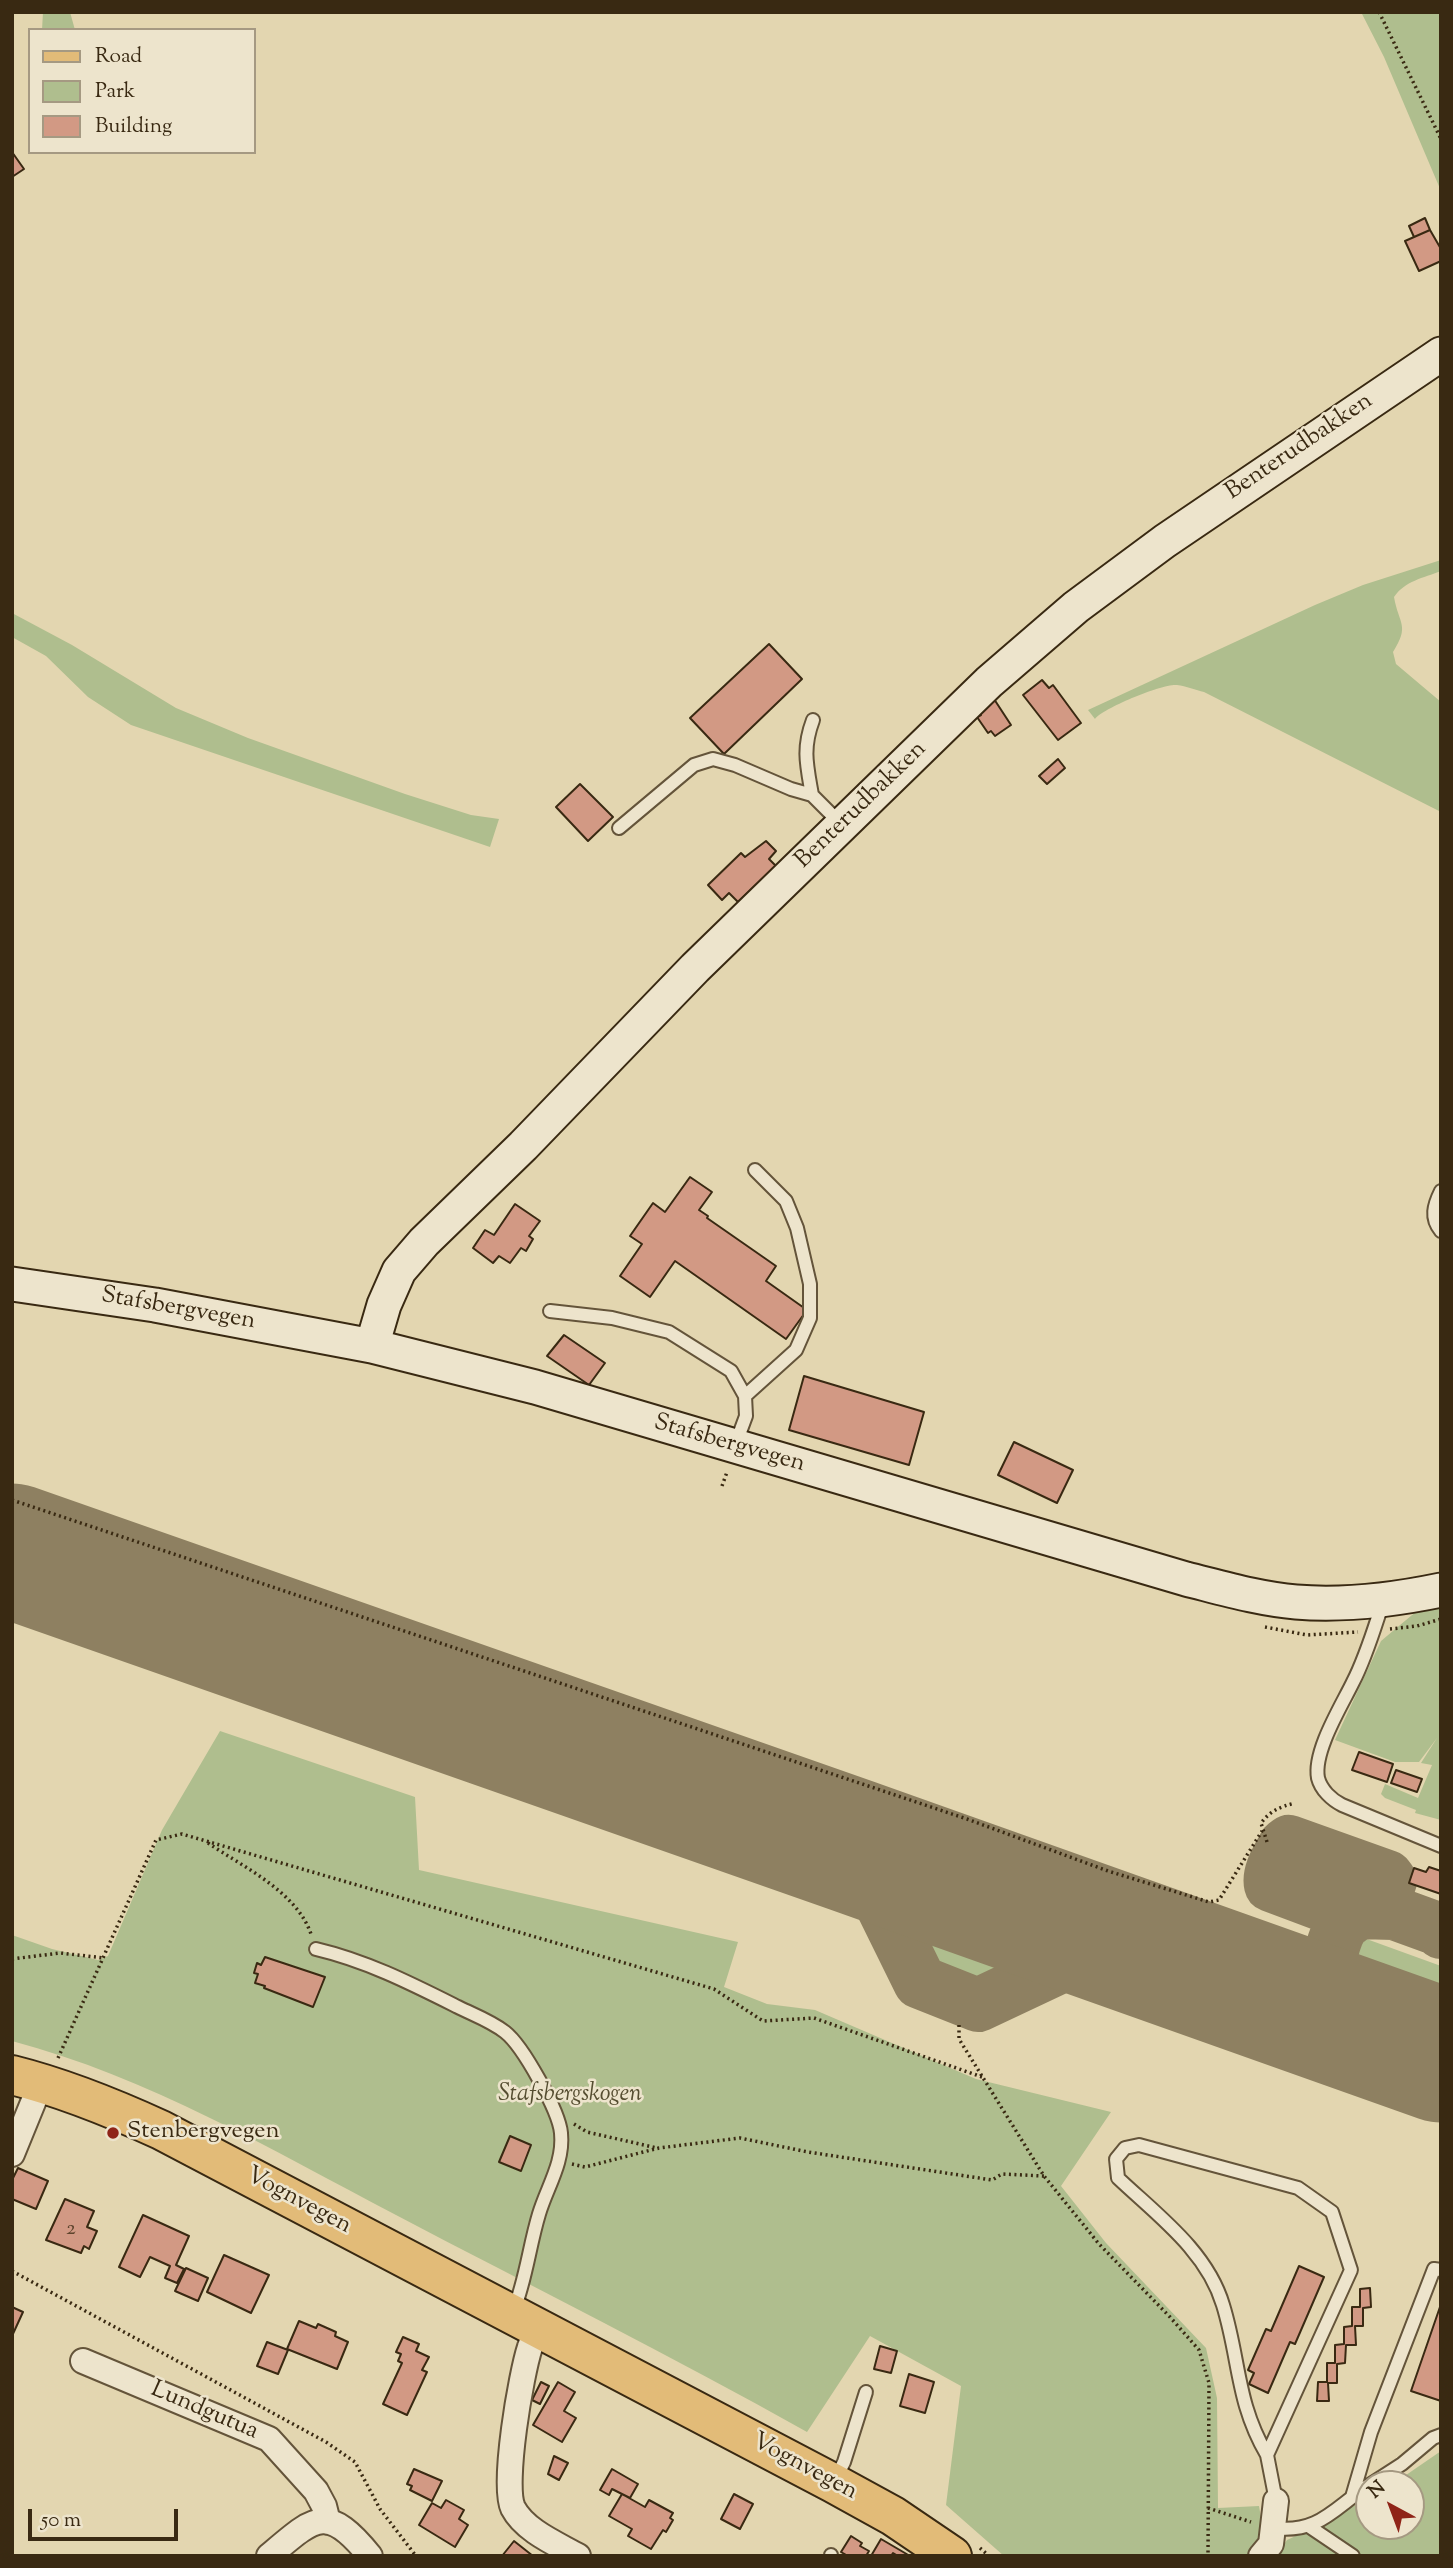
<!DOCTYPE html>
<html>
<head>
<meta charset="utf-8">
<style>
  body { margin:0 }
  #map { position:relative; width:1453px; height:2568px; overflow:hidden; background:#e3d6b0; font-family:"Sorts Mill Goudy",serif }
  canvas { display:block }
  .frame { position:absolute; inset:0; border:14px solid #392912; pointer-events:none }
  .legend { position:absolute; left:28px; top:28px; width:228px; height:126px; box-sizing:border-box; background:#ede4cc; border:2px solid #a59982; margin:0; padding:9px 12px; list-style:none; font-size:21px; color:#392912 }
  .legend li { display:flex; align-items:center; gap:14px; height:35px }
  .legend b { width:35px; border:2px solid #a59982 }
  .north { position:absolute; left:1355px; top:2470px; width:70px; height:70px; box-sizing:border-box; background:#ede4cc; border:2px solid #a59982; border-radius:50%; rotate:319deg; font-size:19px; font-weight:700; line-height:28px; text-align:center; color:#392912 }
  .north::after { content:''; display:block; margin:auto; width:24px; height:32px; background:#8f2418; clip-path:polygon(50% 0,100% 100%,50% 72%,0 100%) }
  .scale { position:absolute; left:28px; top:2509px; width:150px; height:32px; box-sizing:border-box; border:4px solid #392912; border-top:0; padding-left:9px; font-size:21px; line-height:24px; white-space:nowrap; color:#392912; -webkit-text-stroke:5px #ede4cc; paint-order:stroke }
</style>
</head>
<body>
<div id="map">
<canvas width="1453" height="2568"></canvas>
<div class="frame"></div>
<ul class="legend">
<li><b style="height:9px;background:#e2bb78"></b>Road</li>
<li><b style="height:19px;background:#afbe8e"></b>Park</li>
<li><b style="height:19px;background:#d29984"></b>Building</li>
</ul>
<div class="north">N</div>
<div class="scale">50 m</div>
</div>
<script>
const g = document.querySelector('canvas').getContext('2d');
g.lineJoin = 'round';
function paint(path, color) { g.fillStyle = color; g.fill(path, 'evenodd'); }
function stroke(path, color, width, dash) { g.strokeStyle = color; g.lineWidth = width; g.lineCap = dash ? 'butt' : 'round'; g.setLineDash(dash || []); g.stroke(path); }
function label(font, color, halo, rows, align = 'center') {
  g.font = font + ' "Sorts Mill Goudy",serif'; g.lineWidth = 5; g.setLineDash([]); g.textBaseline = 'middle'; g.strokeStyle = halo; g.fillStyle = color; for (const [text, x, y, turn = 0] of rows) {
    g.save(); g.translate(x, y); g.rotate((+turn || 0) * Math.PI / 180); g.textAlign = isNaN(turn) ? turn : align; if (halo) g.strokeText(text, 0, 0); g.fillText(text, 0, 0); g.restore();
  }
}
paint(new Path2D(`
  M43,12H70L75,30H42Z
  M1361,12H1441V191L1384,57Z
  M1441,560V571C1423,578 1405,581 1394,597C1399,625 1410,625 1393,652L1396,664L1441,702V812L1204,692C1196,690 1186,686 1177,685C1164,683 1103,708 1095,719L1088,710L1315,605L1363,585Z
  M12,613L72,645L176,708L248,738L405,794L471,815L499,819L490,847L131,725L88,697L46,656L12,637Z
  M1441,1604V1820L1415,1813L1416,1810L1385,1798L1381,1794L1385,1784L1418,1798L1432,1765L1421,1763L1437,1738L1419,1762H1395L1335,1740L1381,1641L1418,1610Z
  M220,1731L415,1797L419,1870L738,1942L724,1987L767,2004L815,2010L976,2079L1111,2112L1061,2186L1106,2243L1206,2348L1217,2398L1218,2508L1259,2506C1263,2524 1260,2540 1249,2556H1004L946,2505L961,2386L870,2336L807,2432C672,2356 533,2287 396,2215C272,2150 148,2077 12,2041V1935L52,1949L98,1960L108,1956L162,1830Z
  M874,1868L1084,1944L987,1991L923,1967Z
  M1361,1937L1441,1966V2038L1338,2002Z
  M1441,2451V2556H1276L1287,2540L1322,2524L1348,2508L1369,2501V2526H1411V2484H1393Z`), '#afbe8e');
stroke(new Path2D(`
  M853,1846L920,1982L978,2005L1116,1940
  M1341,1927V1914L1335,1909L1271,1885C1268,1872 1279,1857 1285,1845L1289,1842L1387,1877L1390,1881L1385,1894
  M1300,2006C1332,1995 1325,1952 1341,1927C1344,1922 1353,1917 1358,1912L1394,1913L1438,1929L1441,1932`), '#8e8061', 54);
stroke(new Path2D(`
  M12,1551L853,1846L1441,2055`), '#8e8061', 135);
const building = new Path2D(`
  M12,152L24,169L12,177Z
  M1425,218L1430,230L1414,237L1409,226Z
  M1430,230L1441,249V261L1419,271L1405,241Z
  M769,644L802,679L724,754L690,718Z
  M1042,680L1049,688L1053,685L1081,723L1058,740L1023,695Z
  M994,699L1011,725L995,736L991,731L988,733L977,717L981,715L978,710Z
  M1058,759L1065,768L1047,784L1039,776Z
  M580,784L613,817L588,841L556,807Z
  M766,841L776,851L769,859L776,866L738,902L729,893L722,900L708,885L741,853L745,857Z
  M690,1177L712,1192L699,1210L708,1216L707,1218L776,1266L766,1281L807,1310L786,1339L675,1261L650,1297L620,1276L642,1244L630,1236L653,1203L665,1212Z
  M515,1204L540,1221L529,1236L533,1239L526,1251L521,1248L510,1263L499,1256L493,1263L473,1248L485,1230L494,1235Z
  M564,1335L605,1363L589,1385L547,1356Z
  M804,1376L924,1412L909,1465L789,1430Z
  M1014,1442L1073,1470L1057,1503L998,1475Z
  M1359,1752L1393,1764L1387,1782L1352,1770Z
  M1396,1770L1422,1779L1417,1792L1391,1783Z
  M1429,1867L1441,1871V1894L1409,1883L1414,1868L1426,1872Z
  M265,1957L325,1977L313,2007L264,1988L265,1986L255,1983L258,1974L254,1973L257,1963L261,1965Z
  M510,2136L531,2145L521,2171L499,2162Z
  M18,2168L48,2181L36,2209L12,2199V2180Z
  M65,2199L94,2211L87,2227L97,2231L89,2249L84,2246L81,2253L46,2240Z
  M143,2215L189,2236L176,2265L184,2269L177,2283L165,2278L170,2266L150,2257L140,2277L119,2267Z
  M224,2255L269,2275L251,2313L207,2292Z
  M1299,2266L1324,2277L1295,2344L1290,2342L1268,2393L1249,2384L1254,2373L1248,2370L1266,2329L1271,2331Z
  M186,2268L208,2278L198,2301L175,2291Z
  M1370,2288L1371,2307L1363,2308V2326H1355L1356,2345H1346L1345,2363L1337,2364V2383H1328L1329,2401H1317L1318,2382H1327V2363H1335V2345L1344,2344V2327L1352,2326V2307H1360V2289Z
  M1441,2304V2401L1411,2391Z
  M12,2307L23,2312L12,2336Z
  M299,2321L316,2328L318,2324L336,2332L335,2336L348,2342L337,2369L287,2349Z
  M403,2337L419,2344L416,2351L429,2357L422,2370L427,2372L407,2415L383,2404L402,2363L398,2361L401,2354L396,2352Z
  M267,2342L288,2350L278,2374L257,2366Z
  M880,2346L897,2351L891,2373L874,2369Z
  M909,2374L934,2382L925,2413L900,2406Z
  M541,2382L549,2386L540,2404L532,2400Z
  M558,2382L575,2392L564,2411L576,2418L562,2442L533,2425Z
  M554,2456L568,2463L559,2480L548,2474Z
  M414,2469L442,2481L432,2501L410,2490L412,2486L407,2484Z
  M612,2469L638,2484L630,2498L612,2489L609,2495L600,2490Z
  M622,2494L645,2507L649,2500L673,2513L670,2518L673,2520L666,2532L663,2530L651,2549L628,2536L632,2529L609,2516Z
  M734,2494L753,2504L740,2529L721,2519Z
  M446,2500L464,2510L459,2519L468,2525L455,2547L419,2525L432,2503L441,2508Z
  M851,2536L862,2543L860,2546L869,2551L866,2556H848L841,2552Z
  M881,2539L910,2556H898L893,2553L891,2556H871Z
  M514,2541L533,2556H502Z`);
paint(building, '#d29984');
stroke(building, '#392912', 2);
const service = new Path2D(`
  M812,795C807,766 802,749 813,720
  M619,828L694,765L713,759L735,765L791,789L812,795L840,823
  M1441,1191C1434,1205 1430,1218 1441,1231
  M550,1311L612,1318L669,1332L731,1371L745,1396L746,1416L736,1443
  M745,1396L796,1350L810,1318V1284L797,1228L786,1201L755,1170
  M1383,1602C1374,1629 1366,1657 1353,1682C1342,1705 1313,1751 1318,1778C1321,1790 1332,1800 1342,1805L1441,1846
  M316,1949C367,1961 412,1984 458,2007C474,2015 491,2021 505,2032C523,2046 559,2111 561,2133C564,2163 547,2187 539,2214C529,2247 526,2280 513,2312
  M1267,2455C1236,2402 1240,2360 1223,2305C1207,2251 1157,2215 1118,2178L1116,2159L1125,2148L1139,2145L1298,2188L1332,2212L1351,2270L1267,2455L1276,2501
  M835,2480L844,2462L866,2392
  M1371,2484L1402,2464L1433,2438L1441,2435
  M1352,2497L1371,2432L1434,2269L1441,2270
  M1310,2527L1353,2556
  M1273,2528C1319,2534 1334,2508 1369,2485
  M831,2556V2555`);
const minor = new Path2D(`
  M12,2154L41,2083
  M540,2328C536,2334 532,2340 530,2347C521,2374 502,2485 513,2508C525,2531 557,2544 578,2556
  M83,2361L269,2439L316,2491L324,2506L328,2522
  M269,2556C315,2517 327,2503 370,2556
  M1261,2556L1271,2544L1276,2501`);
const secondary = new Path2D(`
  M12,1284L155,1305L372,1346L535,1387L1186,1579C1222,1588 1259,1599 1296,1602C1345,1606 1393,1600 1441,1590
  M372,1346L384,1305L399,1271L424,1242L523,1146L695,968L989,682L1076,607L1165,541L1441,354`);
const primary = new Path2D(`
  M12,2075C64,2088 113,2108 161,2130L833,2483L893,2516L952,2556`);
stroke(service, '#64543a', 16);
stroke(minor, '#64543a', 28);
stroke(secondary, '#392912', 37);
stroke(primary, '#392912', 42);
stroke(new Path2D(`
  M1379,12L1441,139
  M722,1486L727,1472
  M12,1500L967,1819L1108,1871L1209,1902L1219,1900L1262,1831
  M1265,1627L1307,1635L1358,1632
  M1390,1629L1417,1626L1441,1619
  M1267,1842L1261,1823C1271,1810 1280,1807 1295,1803
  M208,1843C243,1867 296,1891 311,1934
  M12,1959L60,1953L104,1958
  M959,2025V2039L1044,2176L1099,2244L1170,2317L1199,2350L1209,2383L1208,2556
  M58,2058L156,1840L182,1834L714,1989L763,2021L814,2018L982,2077
  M574,2124L587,2132L657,2148
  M572,2164L585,2167L659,2148L740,2138L808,2152L992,2180L1002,2174L1044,2176
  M12,2271L326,2442L355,2462L380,2509L416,2556
  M1208,2508L1251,2522
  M980,2548L989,2556`), '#392912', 3.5, [2, 3.5]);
stroke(service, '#ede4cc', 12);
stroke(minor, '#ede4cc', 24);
stroke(secondary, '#ede4cc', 33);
stroke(primary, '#e2bb78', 38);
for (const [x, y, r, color] of [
  [113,2133,7,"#8f2418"]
]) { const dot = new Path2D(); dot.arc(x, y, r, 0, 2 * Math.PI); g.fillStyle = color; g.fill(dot); stroke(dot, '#ede4cc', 2.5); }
label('21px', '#5f452e', null, [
  ["2",71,2230]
]);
label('24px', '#392912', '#ede4cc', [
  ["Benterudbakken",1300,448,-34],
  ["Benterudbakken",862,806,-44],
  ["Stafsbergvegen",178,1310,10],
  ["Stafsbergvegen",729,1445,16],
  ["Vognvegen",298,2202,28],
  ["Lundgutua",204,2412,23],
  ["Vognvegen",804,2468,28]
]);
label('italic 24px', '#564e31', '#ede4cc', [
  ["Stafsbergskogen",570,2096]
]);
label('24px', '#392912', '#ede4cc', [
  ["Stenbergvegen",127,2133]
], 'left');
</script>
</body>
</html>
